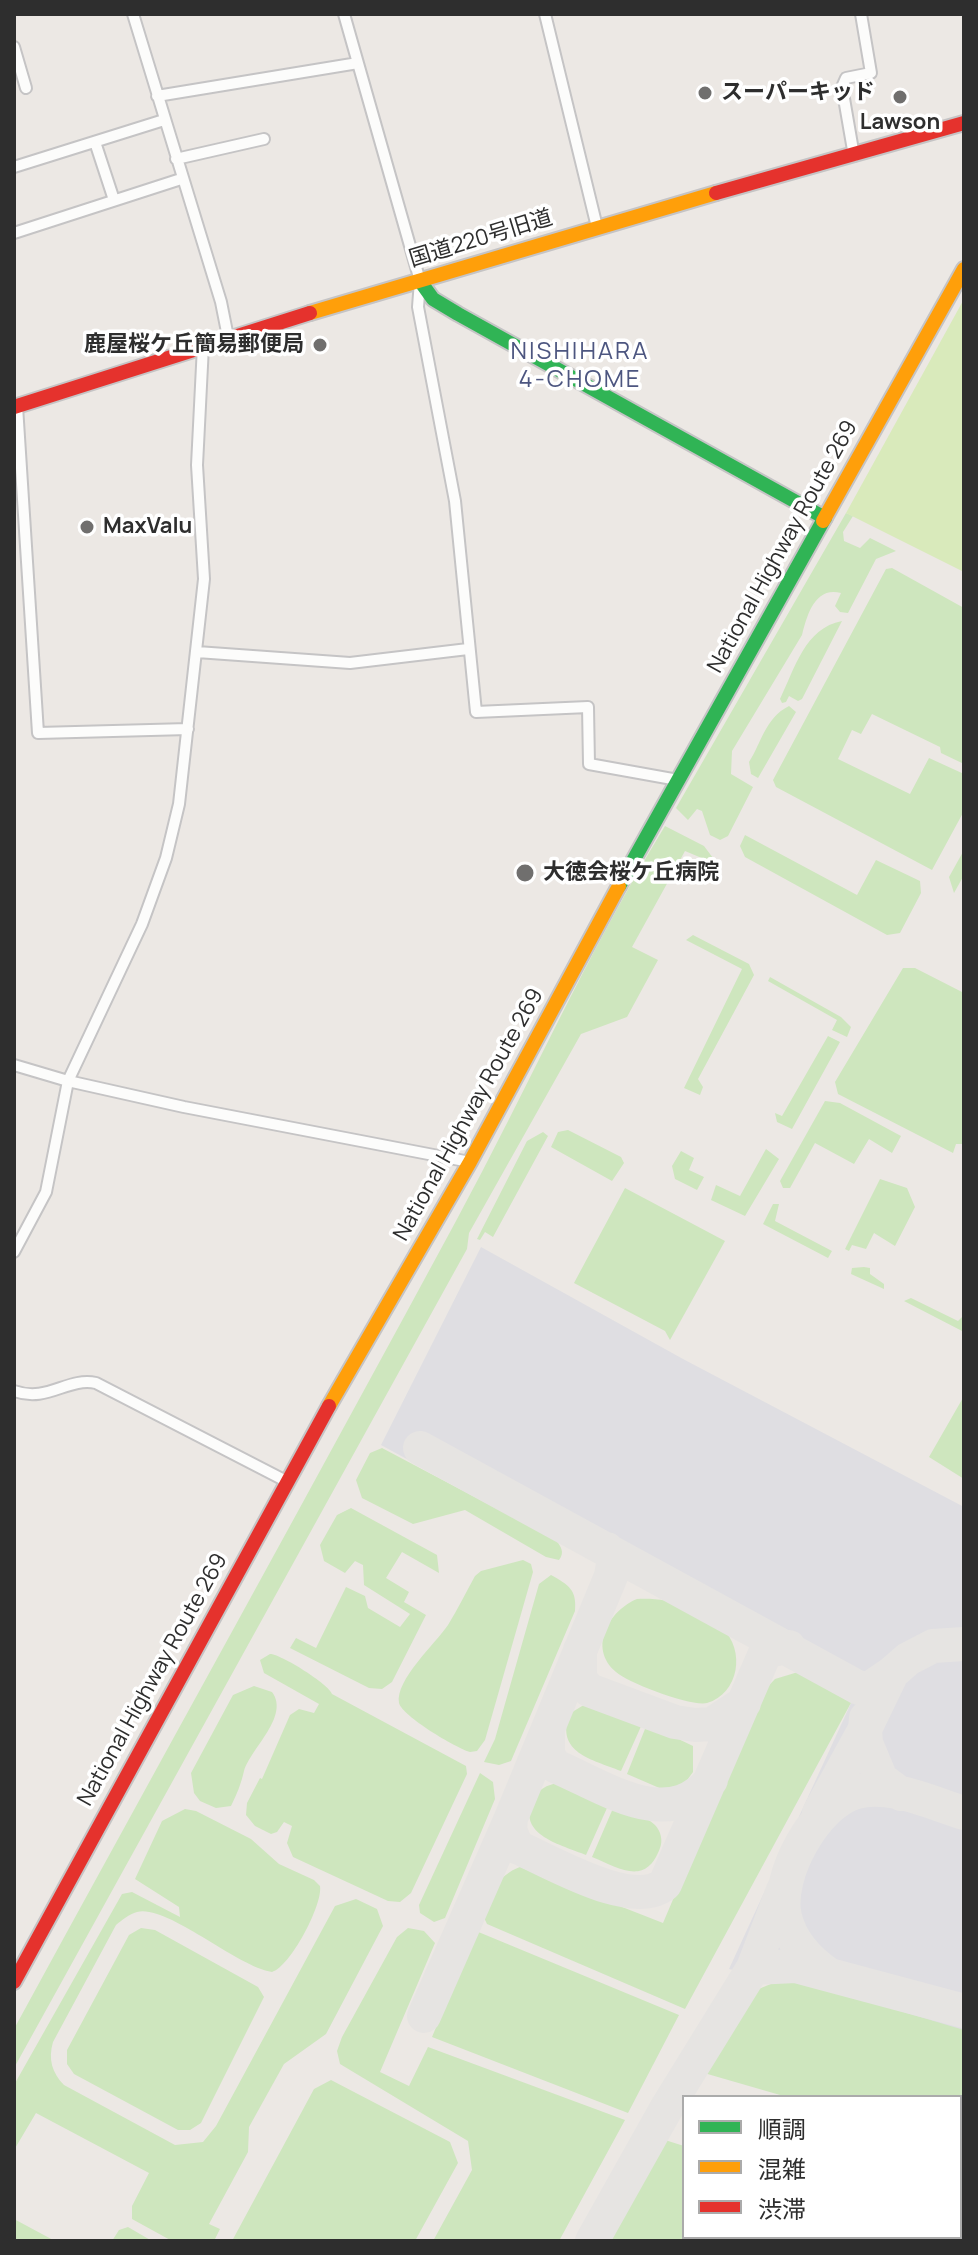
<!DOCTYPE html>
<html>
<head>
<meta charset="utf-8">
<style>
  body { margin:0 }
  #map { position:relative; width:978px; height:2255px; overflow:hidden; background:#ece8e4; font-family:Manrope,"Noto Sans JP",sans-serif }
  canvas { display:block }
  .frame { position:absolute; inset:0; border:16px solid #2e2e2e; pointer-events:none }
  .legend { position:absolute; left:682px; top:2095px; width:280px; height:144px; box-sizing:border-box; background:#fff; border:2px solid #ababab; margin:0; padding:10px 14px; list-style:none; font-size:24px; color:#2e2e2e }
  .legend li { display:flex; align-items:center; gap:16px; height:40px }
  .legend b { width:40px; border:2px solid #ababab }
</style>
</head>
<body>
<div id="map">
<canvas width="978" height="2255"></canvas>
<div class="frame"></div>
<ul class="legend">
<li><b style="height:10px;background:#30b455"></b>順調</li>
<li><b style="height:10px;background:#ff9f0a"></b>混雑</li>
<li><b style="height:10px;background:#e5322d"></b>渋滞</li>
</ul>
</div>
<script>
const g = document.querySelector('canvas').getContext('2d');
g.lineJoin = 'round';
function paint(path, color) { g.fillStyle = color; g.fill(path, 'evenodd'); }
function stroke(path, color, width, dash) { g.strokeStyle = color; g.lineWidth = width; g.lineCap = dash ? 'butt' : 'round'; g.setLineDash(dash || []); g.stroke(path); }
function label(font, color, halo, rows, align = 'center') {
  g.font = font + ' Manrope,"Noto Sans JP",sans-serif'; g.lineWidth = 7; g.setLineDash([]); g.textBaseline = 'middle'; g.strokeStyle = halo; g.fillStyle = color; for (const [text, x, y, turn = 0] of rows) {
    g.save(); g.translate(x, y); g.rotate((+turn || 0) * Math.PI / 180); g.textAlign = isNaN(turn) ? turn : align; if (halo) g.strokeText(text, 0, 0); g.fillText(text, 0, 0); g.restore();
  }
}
paint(new Path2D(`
  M481,1247L683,1359L964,1507V2032L729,1969L852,1701L381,1445Z`), '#dfdee2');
paint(new Path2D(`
  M846,513L853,516L843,532L844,541L860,548L870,538L896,551L876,559L848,613L840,612L835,606L841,593C815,586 807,615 802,635L732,751L731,774L753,787L728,836L720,840L710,835L702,811L697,809L688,820L676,808Z
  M892,568L964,608V764L941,753L940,747L872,714L861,734L852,730L838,759L910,794L929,758L964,774V811L932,870L776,787L773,780L886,569Z
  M842,621L802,699L798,701L789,696L786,702L782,703L780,699C795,668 805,628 842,621Z
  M789,706L796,712L758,778L751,774L749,762C761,744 765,718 789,706Z
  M665,826L704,846L713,858L708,873L700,870L704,859L685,851L632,947L658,960L627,1017L581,1034L469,1233L467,1249L14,2068V2029C161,1760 310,1491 456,1221C527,1090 587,953 665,826Z
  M745,835L857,895L876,860L920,881L921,893L900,933L887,935L745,857L740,846Z
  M964,850V875L954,893L949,877Z
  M693,935L749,964L754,975L698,1079L703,1087L700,1095L684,1088L742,969L686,940Z
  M903,968H915L964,993V1144H956L953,1153L838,1094L835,1082Z
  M770,977L841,1017L851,1027L847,1037L832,1030L837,1020L768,981Z
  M828,1036L840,1042L792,1129L777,1122L775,1113L782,1116Z
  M825,1101L840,1103L901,1136L892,1153L869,1139L854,1164L815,1143L790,1188H783L780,1181Z
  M568,1130L621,1157L624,1163L612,1181L551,1147L558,1132Z
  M543,1132L548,1136L493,1237L485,1232L480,1240L477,1239L527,1141Z
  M766,1149L779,1159L745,1216L711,1200L716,1185L740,1196Z
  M681,1151L694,1158L689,1170L704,1177L697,1190L675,1179L672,1166Z
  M880,1179L907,1188L915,1207L895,1246L874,1233L866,1249L852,1245L849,1251L845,1249Z
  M625,1188L725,1241L670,1340L665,1331L574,1283Z
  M773,1204H779L775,1221L832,1251L828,1258L763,1224Z
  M864,1267L870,1268V1274L884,1284V1289L851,1274L852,1268Z
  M911,1298L958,1321L964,1315V1332L904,1301Z
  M964,1396V1479L929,1457Z
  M382,1448L556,1540C561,1547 565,1552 559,1560L546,1557L465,1510L413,1524L362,1498L356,1480L370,1453Z
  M351,1508L437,1555L439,1573L402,1552L386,1578L409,1592L404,1602L426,1615L392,1682L382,1689L369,1688L290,1648L296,1638L316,1648L346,1587L365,1596L368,1608L400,1627L410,1614L364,1585L363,1565L355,1561L345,1573L324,1561L320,1545L337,1515Z
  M523,1560L531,1564L533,1572L485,1740L477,1751L470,1752C456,1748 402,1716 399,1703C395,1680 436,1643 448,1625C458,1609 466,1592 475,1576L481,1571Z
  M551,1575C569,1585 577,1590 575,1611L511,1761L499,1765L484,1762L495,1739L539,1584Z
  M637,1599C667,1597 699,1607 722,1628C746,1650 739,1694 707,1703C692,1707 628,1683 616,1672C587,1647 610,1610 637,1599Z
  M270,1654C281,1654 330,1685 332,1694L466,1766L467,1774L411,1893L400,1902L388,1901L293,1857L287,1843L292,1826L284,1822L277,1832L271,1834L255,1826L246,1815L247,1803L260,1778L262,1779L290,1715L299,1709L314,1713L319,1704L264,1673L260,1660Z
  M798,1672L852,1701L685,2009L487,1924C475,1903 501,1873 520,1867L663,1923L760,1695L775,1679Z
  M254,1686L272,1692C290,1716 251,1748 244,1771C241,1784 237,1794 231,1806L216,1808L200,1801L194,1793L191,1773L233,1695Z
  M592,1700L643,1722L621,1771C591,1759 556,1753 569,1714Z
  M647,1724L693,1746V1772L682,1787L664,1790L627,1774Z
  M480,1773L493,1782L495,1799L445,1918L434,1922L420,1913L419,1905Z
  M558,1783L606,1803L607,1808L586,1855C562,1845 516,1835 533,1800C538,1789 547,1785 558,1783Z
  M614,1806C626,1811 646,1816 655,1825C661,1831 663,1841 660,1848C646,1887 619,1868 592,1857Z
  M185,1809L196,1811L251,1839L279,1864L314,1880L320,1886C323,1905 290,1967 272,1972C237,1967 167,1904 137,1912C129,1914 122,1920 116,1925L53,2042C48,2059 52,2073 64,2085L175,2145L203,2142L216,2126L335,1906L356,1899L377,1909L383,1926L326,2034L284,2064L249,2127L248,2152L209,2224L220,2229L214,2241H172L132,2219V2206L149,2173L36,2113L14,2150V2085L122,1894L132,1892L180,1917L179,1907L135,1879L162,1821Z
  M141,1928L155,1930L258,1987L264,1997L201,2123L190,2130H178L74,2074L67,2064V2050L129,1935Z
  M408,1928L424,1931L435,1943L380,2072L409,2086L428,2047L625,2120L559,2241H433L472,2170L468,2141L340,2064L337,2051L342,2037L397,1937Z
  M476,1931L679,2015L628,2113L432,2037Z
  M778,1981L806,1983L964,2030V2149L960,2148V2097H787L704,2073L703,2070L749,1993Z
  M331,2080L450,2142L458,2163L415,2241H232L314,2089Z
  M665,2140L684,2146V2237H911V2241H610Z
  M14,2219L55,2241H14Z
  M128,2227L152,2241H112L119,2230Z`), '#cee6be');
paint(new Path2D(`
  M964,299V572L846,513Z`), '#d9eabb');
stroke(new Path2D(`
  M420,1448L859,1688H870L892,1673
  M607,1549L614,1558L611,1576L511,1818L510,1830L517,1847C552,1862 633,1911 665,1884L766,1651L789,1647
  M580,1650V1679L589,1690L675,1722L695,1725L712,1724L744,1703
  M548,1729V1755L555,1766C605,1787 668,1833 711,1780
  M901,1794L881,1779L866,1743L865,1729L892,1673L908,1659L933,1646L964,1644
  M819,1813L865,1729L866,1718
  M753,1968L783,1890
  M828,1974C808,1960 791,1942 785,1917C775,1876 816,1803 856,1792C891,1783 931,1803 964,1813
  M424,2016L511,1818
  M923,2237L924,2241
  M592,2241L666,2109L753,1968L796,1966L964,2011`), '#e6e4e2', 34);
const street = new Path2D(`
  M133,14L221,302L228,337
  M344,14L420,281L418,307L455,501L476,712L588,707L589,764L678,780
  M545,14L597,227
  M14,47L26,88
  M157,96L358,63
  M95,142L114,200
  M854,156L842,87L846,78L871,73L861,14
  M176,159L264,139
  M14,167L164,120
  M14,233L181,179
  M17,406L38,733L188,729
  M197,652L350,663L468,649
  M14,1065L68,1081L184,1107L470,1162
  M14,1252L46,1192L68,1081L142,924L166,858L179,804L204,579L197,465L203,346
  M14,1391C48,1403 67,1377 96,1383L286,1481`);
const fast = new Path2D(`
  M420,281L433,299L458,314L825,518
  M619,886L823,521`);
const slow = new Path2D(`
  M310,313L716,193
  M823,521L964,269
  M329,1406L470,1162L619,886`);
const jam = new Path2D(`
  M716,193L964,123
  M14,407L310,313
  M14,1982L329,1406`);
stroke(street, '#c5c4c5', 14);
stroke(fast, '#c5c4c5', 18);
stroke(slow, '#c5c4c5', 18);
stroke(jam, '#c5c4c5', 18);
stroke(street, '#fcfcfb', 10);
stroke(fast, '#30b455', 14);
stroke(slow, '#ff9f0a', 14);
stroke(jam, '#e5322d', 14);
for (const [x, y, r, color] of [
  [705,93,8,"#706f6e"],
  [900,97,8,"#706f6e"],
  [320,345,8,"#706f6e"],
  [87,527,8,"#706f6e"],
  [525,873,10,"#706f6e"]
]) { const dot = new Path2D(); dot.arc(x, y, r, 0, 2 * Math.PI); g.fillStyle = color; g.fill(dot); stroke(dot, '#fff', 3); }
label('bold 22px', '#2e2e2e', '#fff', [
  ["スーパーキッド",721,93],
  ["Lawson",900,123,"center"],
  ["鹿屋桜ケ丘簡易郵便局",304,345,"right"],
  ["MaxValu",103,527],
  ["大徳会桜ケ丘病院",543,873]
], 'left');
label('22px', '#2e2e2e', '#fff', [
  ["国道220号旧道",481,239,-17],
  ["National Highway Route 269",783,547,-61],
  ["National Highway Route 269",469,1115,-61],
  ["National Highway Route 269",153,1680,-61]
]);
g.letterSpacing = '2px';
label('24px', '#4d5680', '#fff', [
  ["NISHIHARA",580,352],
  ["4-CHOME",580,380]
]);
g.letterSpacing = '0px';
</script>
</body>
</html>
